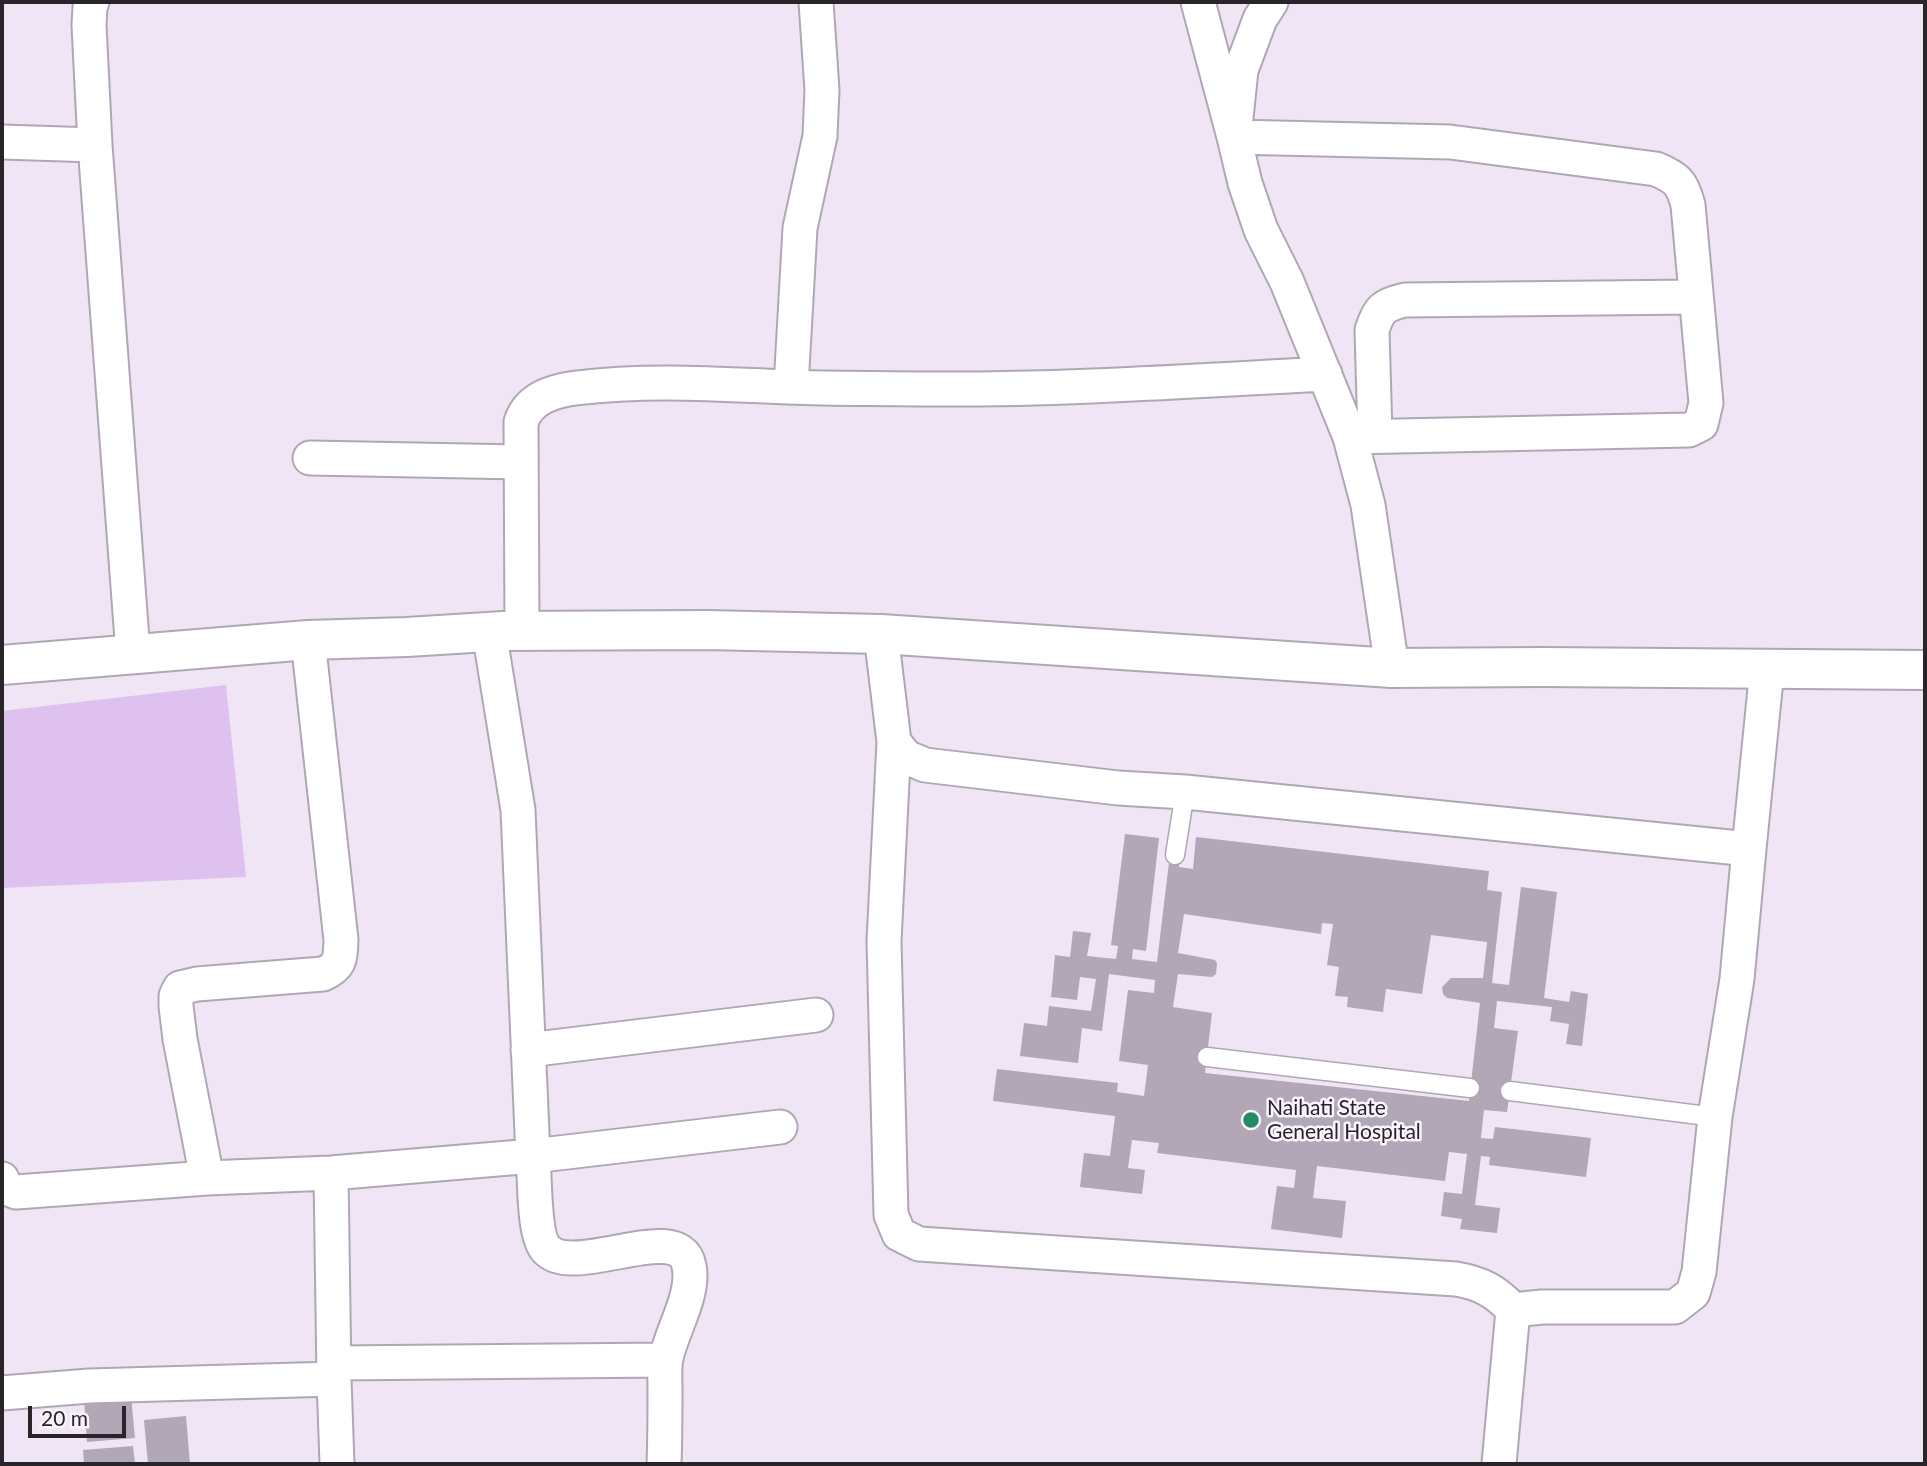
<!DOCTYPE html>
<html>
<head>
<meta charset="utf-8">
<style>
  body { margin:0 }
  #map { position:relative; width:1927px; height:1466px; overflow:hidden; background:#efe5f4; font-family:Lato,sans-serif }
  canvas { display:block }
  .frame { position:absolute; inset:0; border:4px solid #28242a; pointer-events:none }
  .scale { position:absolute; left:28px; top:1406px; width:98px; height:32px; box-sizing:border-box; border:4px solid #28242a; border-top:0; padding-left:9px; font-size:21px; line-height:24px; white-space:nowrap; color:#28242a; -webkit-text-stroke:5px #faf4fd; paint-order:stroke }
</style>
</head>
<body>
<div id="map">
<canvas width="1927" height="1466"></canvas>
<div class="frame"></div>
<div class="scale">20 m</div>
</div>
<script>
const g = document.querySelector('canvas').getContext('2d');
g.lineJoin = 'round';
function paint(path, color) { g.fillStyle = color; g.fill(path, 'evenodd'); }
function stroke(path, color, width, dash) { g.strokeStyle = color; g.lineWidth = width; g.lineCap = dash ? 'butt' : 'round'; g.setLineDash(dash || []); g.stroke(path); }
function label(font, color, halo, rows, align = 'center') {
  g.font = font + ' Lato,sans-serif'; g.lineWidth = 5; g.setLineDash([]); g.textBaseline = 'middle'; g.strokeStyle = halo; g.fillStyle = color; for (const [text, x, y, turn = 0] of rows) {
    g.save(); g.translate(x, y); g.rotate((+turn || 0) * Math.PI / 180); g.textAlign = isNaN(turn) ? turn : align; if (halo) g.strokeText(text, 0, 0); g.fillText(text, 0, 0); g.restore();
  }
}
paint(new Path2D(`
  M226,685L246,877L2,888V711Z`), '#dfc1ef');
paint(new Path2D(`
  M1125,834L1159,838L1146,951L1133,949L1132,959L1157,962L1170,854L1181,855L1179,867L1193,869L1196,837L1489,871L1487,890L1502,892L1492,983L1509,985L1521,887L1557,892L1544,998L1569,1002L1571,991L1588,994L1582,1046L1566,1044L1569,1024L1550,1021L1552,1007L1497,1001L1494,1028L1518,1031L1507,1112L1484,1110L1481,1138L1493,1139L1495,1127L1591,1138L1586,1177L1489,1165L1490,1157L1481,1156L1475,1205L1500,1208L1497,1233L1460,1229L1462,1219L1441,1216L1444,1192L1462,1194L1467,1154L1449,1152L1445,1181L1317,1166L1313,1198L1346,1201L1342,1238L1271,1229L1277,1186L1294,1188L1296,1170L1157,1153L1159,1143L1132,1140L1128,1168L1145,1170L1142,1194L1080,1187L1084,1153L1110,1156L1115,1116L993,1101L997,1069L1118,1083L1117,1092L1144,1096L1148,1065L1119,1061L1128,990L1154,993L1155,980L1109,974L1102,1031L1082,1028L1078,1063L1020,1056L1024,1023L1047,1026L1049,1006L1091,1011L1096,979L1080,977L1077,1000L1051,997L1055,955L1070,957L1073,931L1091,933L1087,956L1116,959L1118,946L1111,945ZM1184,914L1321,934L1322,923L1333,924L1327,965L1339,967L1335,996L1348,997L1347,1007L1383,1012L1386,989L1422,994L1431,935L1487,942L1483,978H1451L1442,987L1443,994L1447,998L1480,1003L1469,1101L1205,1073L1212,1013L1173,1007L1178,974L1212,977L1216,974L1217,963L1215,960L1178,953Z
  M131,1396L135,1438L87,1442L84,1400Z
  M186,1416L190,1464H148L144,1420Z
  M133,1446L135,1464H84L83,1450Z`), '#b1a7b6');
const lane = new Path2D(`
  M1175,855L1185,792
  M1207,1057L1470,1088
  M1510,1091L1715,1117`);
const street = new Path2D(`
  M92,2L90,7L89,25L95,145L133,653
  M1198,2L1234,137L1450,142L1656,169C1677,178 1682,182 1688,205L1706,403L1701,424L1689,430L1350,437
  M1271,2L1260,19L1241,70L1234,137L1245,183L1261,230L1287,282L1350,437L1368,505L1392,668
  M2,142L95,145
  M791,387L800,228L820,136L822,90L816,2
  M1375,435L1372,330C1379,309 1383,305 1405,300L1694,297
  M310,458L521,462
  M522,632L521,422C529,398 553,391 576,388C648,379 717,384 788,387C834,389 880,388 926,389C1059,390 1192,381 1325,374
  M881,634L894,742L906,757L925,765L1118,788L1185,792L1749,849L1737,979L1715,1117L1699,1272L1693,1293L1675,1307H1542L1513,1310L1499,1464
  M894,742L884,941L891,1215L899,1234L919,1244L1456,1279C1480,1283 1496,1291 1513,1310
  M1749,849L1767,669
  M528,1050L816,1015
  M331,1173L334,1379
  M207,1178L331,1173L533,1156L518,810L489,631
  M2,1179L6,1188L16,1192L207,1178L180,1039L176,1006V996L180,988L197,984L323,974C341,966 340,959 341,940L308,640
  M335,1363L665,1360
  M2,1393L89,1386L334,1379L337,1464
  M664,1464C665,1439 665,1415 665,1390C665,1379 664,1368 666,1358C672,1330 695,1294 689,1266C680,1217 576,1279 547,1250C533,1237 535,1177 533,1156L780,1127`);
const secondary = new Path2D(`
  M2,665L308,640L407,637L503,631L707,630L881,634L1392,668L1542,667L1925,670`);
stroke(lane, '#b0a7b5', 21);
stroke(street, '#b0a7b5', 37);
stroke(secondary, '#b0a7b5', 42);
stroke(lane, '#fff', 18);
stroke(street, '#fff', 33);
stroke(secondary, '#fff', 38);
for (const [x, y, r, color] of [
  [1251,1120,9,"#258964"]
]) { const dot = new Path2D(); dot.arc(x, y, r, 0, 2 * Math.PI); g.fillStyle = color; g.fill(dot); stroke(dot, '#faf4fd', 2.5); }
label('21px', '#28242a', '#faf4fd', [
  ["Naihati State",1267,1108],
  ["General Hospital",1267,1132]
], 'left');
</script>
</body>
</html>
